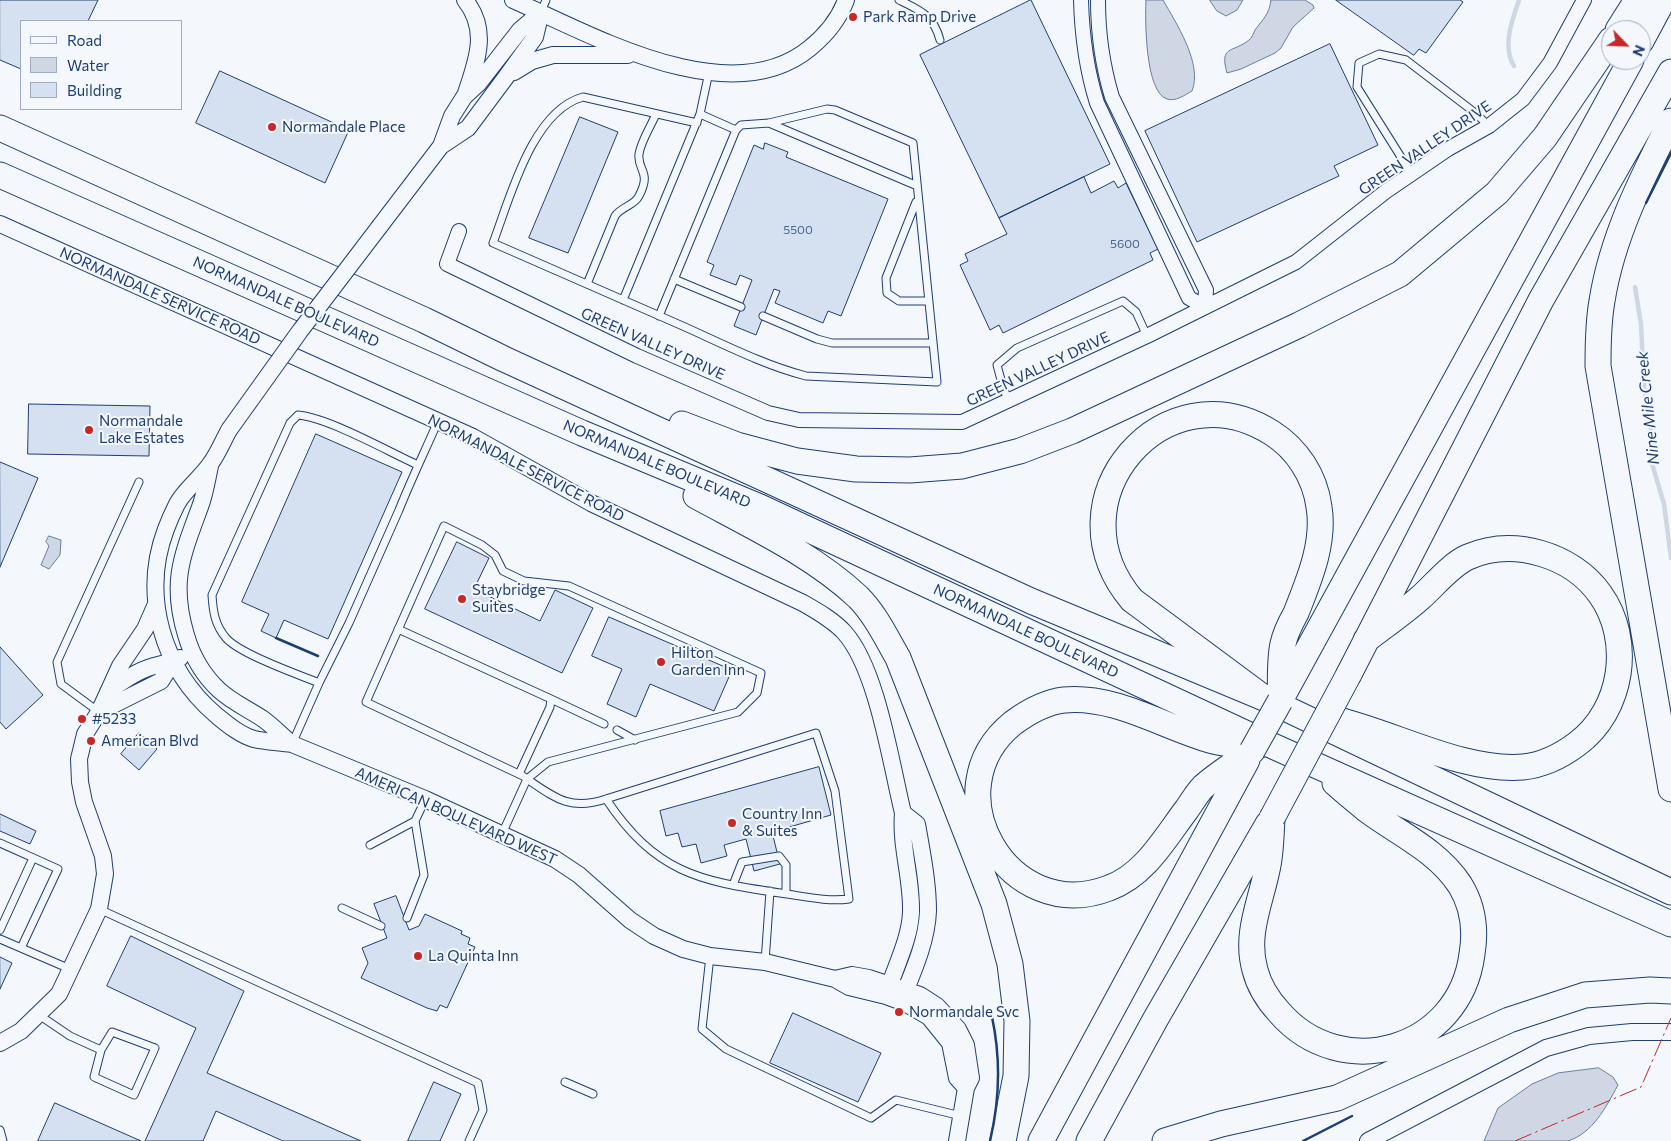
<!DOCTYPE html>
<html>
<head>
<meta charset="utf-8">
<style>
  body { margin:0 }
  #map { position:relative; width:1671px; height:1141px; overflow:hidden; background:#f4f7fb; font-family:Commissioner,sans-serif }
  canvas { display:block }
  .legend { position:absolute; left:20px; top:20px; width:162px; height:90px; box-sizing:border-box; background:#f4f7fb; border:1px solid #9eadc5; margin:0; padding:6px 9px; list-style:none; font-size:15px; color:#1d3f73 }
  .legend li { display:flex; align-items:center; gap:10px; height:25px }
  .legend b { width:25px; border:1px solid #9eadc5 }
  .north { position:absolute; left:1601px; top:20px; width:50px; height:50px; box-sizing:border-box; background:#f4f7fb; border:1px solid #9eadc5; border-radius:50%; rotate:114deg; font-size:14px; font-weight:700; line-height:20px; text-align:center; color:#1d3f73 }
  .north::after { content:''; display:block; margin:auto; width:18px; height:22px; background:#c62828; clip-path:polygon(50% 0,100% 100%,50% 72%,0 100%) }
</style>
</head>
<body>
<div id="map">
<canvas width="1671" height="1141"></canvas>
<ul class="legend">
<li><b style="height:6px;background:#f4f7fb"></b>Road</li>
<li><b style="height:14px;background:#cfd7e4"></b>Water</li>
<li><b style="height:14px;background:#d5e0f0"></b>Building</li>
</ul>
<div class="north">N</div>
</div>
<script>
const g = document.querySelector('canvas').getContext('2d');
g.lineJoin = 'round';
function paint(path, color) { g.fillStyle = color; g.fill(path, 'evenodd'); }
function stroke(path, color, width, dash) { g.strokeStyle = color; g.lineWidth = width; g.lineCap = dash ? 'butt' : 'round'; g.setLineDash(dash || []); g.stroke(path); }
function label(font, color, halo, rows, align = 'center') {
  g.font = font + ' Commissioner,sans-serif'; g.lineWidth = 4; g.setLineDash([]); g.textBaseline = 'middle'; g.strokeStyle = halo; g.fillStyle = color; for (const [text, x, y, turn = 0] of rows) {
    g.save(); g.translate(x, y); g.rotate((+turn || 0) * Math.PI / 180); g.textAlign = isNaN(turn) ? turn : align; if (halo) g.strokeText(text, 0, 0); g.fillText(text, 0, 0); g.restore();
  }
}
const water = new Path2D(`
  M1146,0H1163C1176,23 1203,64 1192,91C1185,95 1175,102 1167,99C1145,92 1145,20 1146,0Z
  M1210,0H1243L1237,10L1226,16L1217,11Z
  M1271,0H1305L1313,5L1314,8L1293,27L1281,48L1275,53L1241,69L1227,73C1219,45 1233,53 1249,40C1252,38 1253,34 1255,30C1263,19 1269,15 1271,0Z
  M49,536L61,540L60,555L49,569L41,565L49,546L46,542Z
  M1599,1068L1613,1077L1618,1085C1606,1107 1593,1133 1568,1141H1484L1498,1108L1532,1084L1558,1073Z`);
paint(water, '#cfd7e4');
stroke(water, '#687fa3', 1);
stroke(new Path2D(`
  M1514,66C1502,47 1512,20 1519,0
  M1635,287L1641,324L1644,386L1652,436L1651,460L1664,504L1671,558`), '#cfd7e4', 4.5);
const building = new Path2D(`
  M0,0H98L88,21H21V69L0,60Z
  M1031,0L1110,164L999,218L920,55Z
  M1336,0H1460L1463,2L1426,53L1419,49L1414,55Z
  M1330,44L1378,145L1334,166L1339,176L1197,242L1145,131Z
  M220,71L349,130L325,183L196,123Z
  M580,117L618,132L568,253L529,238Z
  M765,143L788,152L786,157L888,199L841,316L828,311L823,323L775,303L780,291L774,289L756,335L734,326L752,280L740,275L736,285L710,275L714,265L707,262L754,145L763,149Z
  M1084,177L1091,193L1114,181L1118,188L1126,183L1158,249L1150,253L1153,260L1003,333L999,325L990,330L960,265L968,261L965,254L1007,234L999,218Z
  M29,404L150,406L149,456L28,454Z
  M316,434L402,472L328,639L284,620L276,638L261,631L269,614L242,602Z
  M0,462L38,478L0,567Z
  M457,542L489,558L474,589L540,621L555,590L593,608L562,673L425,609Z
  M609,617L732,670L714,711L650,684L636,717L607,704L622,669L592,656Z
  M0,647L43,695L6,729L0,722Z
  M139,733L157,749L139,770L121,754Z
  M819,767L831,815L772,832L780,864L754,871L746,839L724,845L727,856L701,863L696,844L682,847L678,833L666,836L660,811Z
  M0,814L36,831L30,844L0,831Z
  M396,896L409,930L419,926L425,914L462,931L461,934L470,938L468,944L475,947L447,1008L440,1005L437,1011L427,1008L361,978L368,963L362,948L387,938L374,904Z
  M131,936L244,991L207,1073L361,1141H283L216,1111L203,1141H145L196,1028L107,986Z
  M0,957L12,963L0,989Z
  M793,1013L881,1053L858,1102L770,1063Z
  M434,1082L461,1094L440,1141H408Z
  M55,1103L141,1141H38Z`);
paint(building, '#d5e0f0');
stroke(building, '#1d3f73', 1);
const service = new Path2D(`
  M899,0C920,10 934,16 940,40
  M541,12L546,0
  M700,114L736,130
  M769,123L915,185
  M1411,173L1357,87L1359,63L1379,54L1406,60L1474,112L1489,126
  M916,202L886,278L887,293L899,301H928
  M674,279L741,307
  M587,284L615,216C622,206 634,206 639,196C652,171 637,171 639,154C641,141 651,126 656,114
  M623,300L700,114L709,72
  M659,316L736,130L741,125L769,123L827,109L835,110L913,143L937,382L806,376C764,365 725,345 685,327C621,299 557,271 493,243C510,198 532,111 583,97L697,123
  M763,316L817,339L832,343H933
  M1010,400L1004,391L997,365L1017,348L1123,301L1136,312L1147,336
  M418,465C389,452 327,417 298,415L290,423L212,595C213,612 215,625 226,638C240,654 297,674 319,683L349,623L399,510C411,480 425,451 438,421
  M398,629L551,699L550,707L519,774
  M551,699L604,724
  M99,712L61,684L57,662L139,482
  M617,730L635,740
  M292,744L319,683
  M502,834L527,779L548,762L738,712L757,693L761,673L569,586L524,581L503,571L495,555L482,545L444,526L366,702L523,776L527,779C555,798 570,811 606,799L816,733L835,791L849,899C826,902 803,896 780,893C697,881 655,872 606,799
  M0,843L58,869L21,948L70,969
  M370,845L415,821
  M733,885L742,862L779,856L786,865V893
  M342,908L381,926
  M99,909L478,1083L483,1110L469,1141
  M407,918L424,875L415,821L425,800
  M0,930L33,858
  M0,939L21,948
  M710,956L702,1029L726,1049L871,1118L896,1100L961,1116
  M765,962L770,891
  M39,1015L70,1036L101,1050L94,1077L134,1095L155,1048L112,1032L101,1050
  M565,1082L593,1094
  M0,1130L3,1141`);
const minor = new Path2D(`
  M1081,0C1082,36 1086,68 1097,103L1189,298L1205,307
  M1098,0C1098,34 1102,64 1112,97L1206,290L1205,307
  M459,231L447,264L637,356L768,413L799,420L962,422L1147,336L1296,262L1385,192L1448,149L1489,126L1523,99L1550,63L1584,0`);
const tertiary = new Path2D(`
  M465,0C489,30 477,60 466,93
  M513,0C592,35 730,114 810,48C826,35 839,19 846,0
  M514,72L532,61L553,55H628
  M441,146L468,128L506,77L535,37L541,12
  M0,224L473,437L591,503L803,603C817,611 833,620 844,632C877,668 891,764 903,813C900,846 912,878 911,912C910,940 894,969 886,996
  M380,226L441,146L452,116L464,97L478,84L520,30L541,12
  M229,430C223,441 218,453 211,463C201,478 185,489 177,504C173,512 169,521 166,529C141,595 162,669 216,715C227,724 240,735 254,739C266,742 279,742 292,744L425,799L555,859L579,875L630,920L654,936L683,949L710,956L765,962L835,979L849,987L886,996L905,1003L929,1017L950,1043L957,1078L966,1088
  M210,466C207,480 205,494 200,507C182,556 170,582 186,635C192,656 203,675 219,690C232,702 248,709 263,719C273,726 282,736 292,744
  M108,692C120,682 139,670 154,666C163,663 171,663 180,658
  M99,712L161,681L173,662
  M835,979L852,975L869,978L920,995L937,1006L958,1029L966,1045L971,1078L966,1088L957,1141
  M902,999C913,972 927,941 928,911C928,882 922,853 917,824L903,813
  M0,1043L21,1031L59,994L99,909L105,874L103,856L84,802L80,782L79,759L85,734L99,712L120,666L145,629L156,604
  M1368,1141L1546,1048L1589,1036L1632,1032H1671`);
const motorway = new Path2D(`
  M1618,30L1637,0
  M1641,41L1663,0
  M1671,121C1642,178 1612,237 1602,301C1598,323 1598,345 1598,366L1671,789
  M0,128L424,320L504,359L1031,601L1264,698
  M0,175L582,433L760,507L1275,747L1671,924
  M682,424L737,445L797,461L856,469L910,470L962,466L1020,451L1072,431L1299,325L1400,274L1497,193L1545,137L1611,40
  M696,496C751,526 812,554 858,597C875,614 886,637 898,658L994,904L1010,964L1017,1021L1016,1076L1003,1141
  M1349,674L1541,300L1671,72
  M1282,697L1631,60
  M1280,701C1281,683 1279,662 1283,644C1285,634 1291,622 1296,613C1309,580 1325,543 1319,507C1315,476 1297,449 1272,433C1166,365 1047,499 1132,600L1264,698L1671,892
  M1326,717C1389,730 1460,772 1523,767C1543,765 1561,756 1577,744C1623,710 1633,640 1600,594C1572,555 1514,537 1468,557C1450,565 1435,585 1420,598C1403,613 1384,626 1366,640
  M1252,751C1236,763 1217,774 1203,787C1197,793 1192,802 1187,809C1165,838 1145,875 1109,888C1009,927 929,791 1013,723C1028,712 1046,702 1064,700C1116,695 1165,728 1213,741C1227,745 1244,745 1258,746
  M1272,818C1271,835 1271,854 1267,870C1260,904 1245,935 1255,970C1259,986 1268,1000 1279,1012C1342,1085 1460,1050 1472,954C1476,930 1473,906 1460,885C1437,850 1399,834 1367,810C1356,801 1345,792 1335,783
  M1041,1141L1247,760
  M1089,1141L1155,1020L1268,824
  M1165,1141L1221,1124L1337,1098L1509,1020L1585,995L1650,990L1671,991`);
stroke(service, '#1d3f73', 9);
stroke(minor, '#1d3f73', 16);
stroke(tertiary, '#1d3f73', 18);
stroke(motorway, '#1d3f73', 27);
stroke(service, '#f4f7fb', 7);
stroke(minor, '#f4f7fb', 14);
stroke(tertiary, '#f4f7fb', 16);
stroke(motorway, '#f4f7fb', 25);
const tertiaryBridge = new Path2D(`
  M229,430L300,331L380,226`);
const motorwayBridge = new Path2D(`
  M1252,751L1280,701
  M1272,818L1349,674`);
stroke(tertiaryBridge, '#1d3f73', 18, []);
stroke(motorwayBridge, '#1d3f73', 27, []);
stroke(tertiaryBridge, '#f4f7fb', 16);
stroke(motorwayBridge, '#f4f7fb', 25);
stroke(new Path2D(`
  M1646,203L1671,153
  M276,638L318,656
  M990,1141C1000,1099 1001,1059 992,1017
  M1303,1141L1352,1116`), '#1d3f73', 2.5);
stroke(new Path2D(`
  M1515,1141L1641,1087L1671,1018`), '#c62828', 1, [18, 4, 2.5, 4]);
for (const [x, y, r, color] of [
  [853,17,5,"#c62828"],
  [272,127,5,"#c62828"],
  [89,430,5,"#c62828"],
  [462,599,5,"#c62828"],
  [661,662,5,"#c62828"],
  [82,719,5,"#c62828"],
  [91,741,5,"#c62828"],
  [732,823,5,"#c62828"],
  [418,956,5,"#c62828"],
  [899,1012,5,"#c62828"]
]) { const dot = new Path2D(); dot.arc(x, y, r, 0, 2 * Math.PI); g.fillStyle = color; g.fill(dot); stroke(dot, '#f4f7fb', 2); }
label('12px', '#4b6792', null, [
  ["5500",798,230],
  ["5600",1125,244]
]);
label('15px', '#1d3f73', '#f4f7fb', [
  ["Park Ramp Drive",863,17],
  ["Normandale Place",282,127],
  ["Normandale",99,421],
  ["Lake Estates",99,438],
  ["Staybridge",472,590],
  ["Suites",472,607],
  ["Hilton",671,653],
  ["Garden Inn",671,670],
  ["#5233",92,719],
  ["American Blvd",101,741],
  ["Country Inn",742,814],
  ["& Suites",742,831],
  ["La Quinta Inn",428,956],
  ["Normandale Svc",909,1012]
], 'left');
label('15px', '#1d3f73', '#f4f7fb', [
  ["GREEN VALLEY DRIVE",1425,148,-34],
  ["NORMANDALE SERVICE ROAD",160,296,24],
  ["NORMANDALE BOULEVARD",286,302,24],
  ["GREEN VALLEY DRIVE",653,344,24],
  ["GREEN VALLEY DRIVE",1038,369,-25],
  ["NORMANDALE BOULEVARD",657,464,23],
  ["NORMANDALE SERVICE ROAD",526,468,27],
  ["NORMANDALE BOULEVARD",1026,631,25],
  ["AMERICAN BOULEVARD WEST",456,816,24]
]);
label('italic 16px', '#1d3f73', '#f4f7fb', [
  ["Nine Mile Creek",1648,408,-96]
]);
</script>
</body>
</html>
